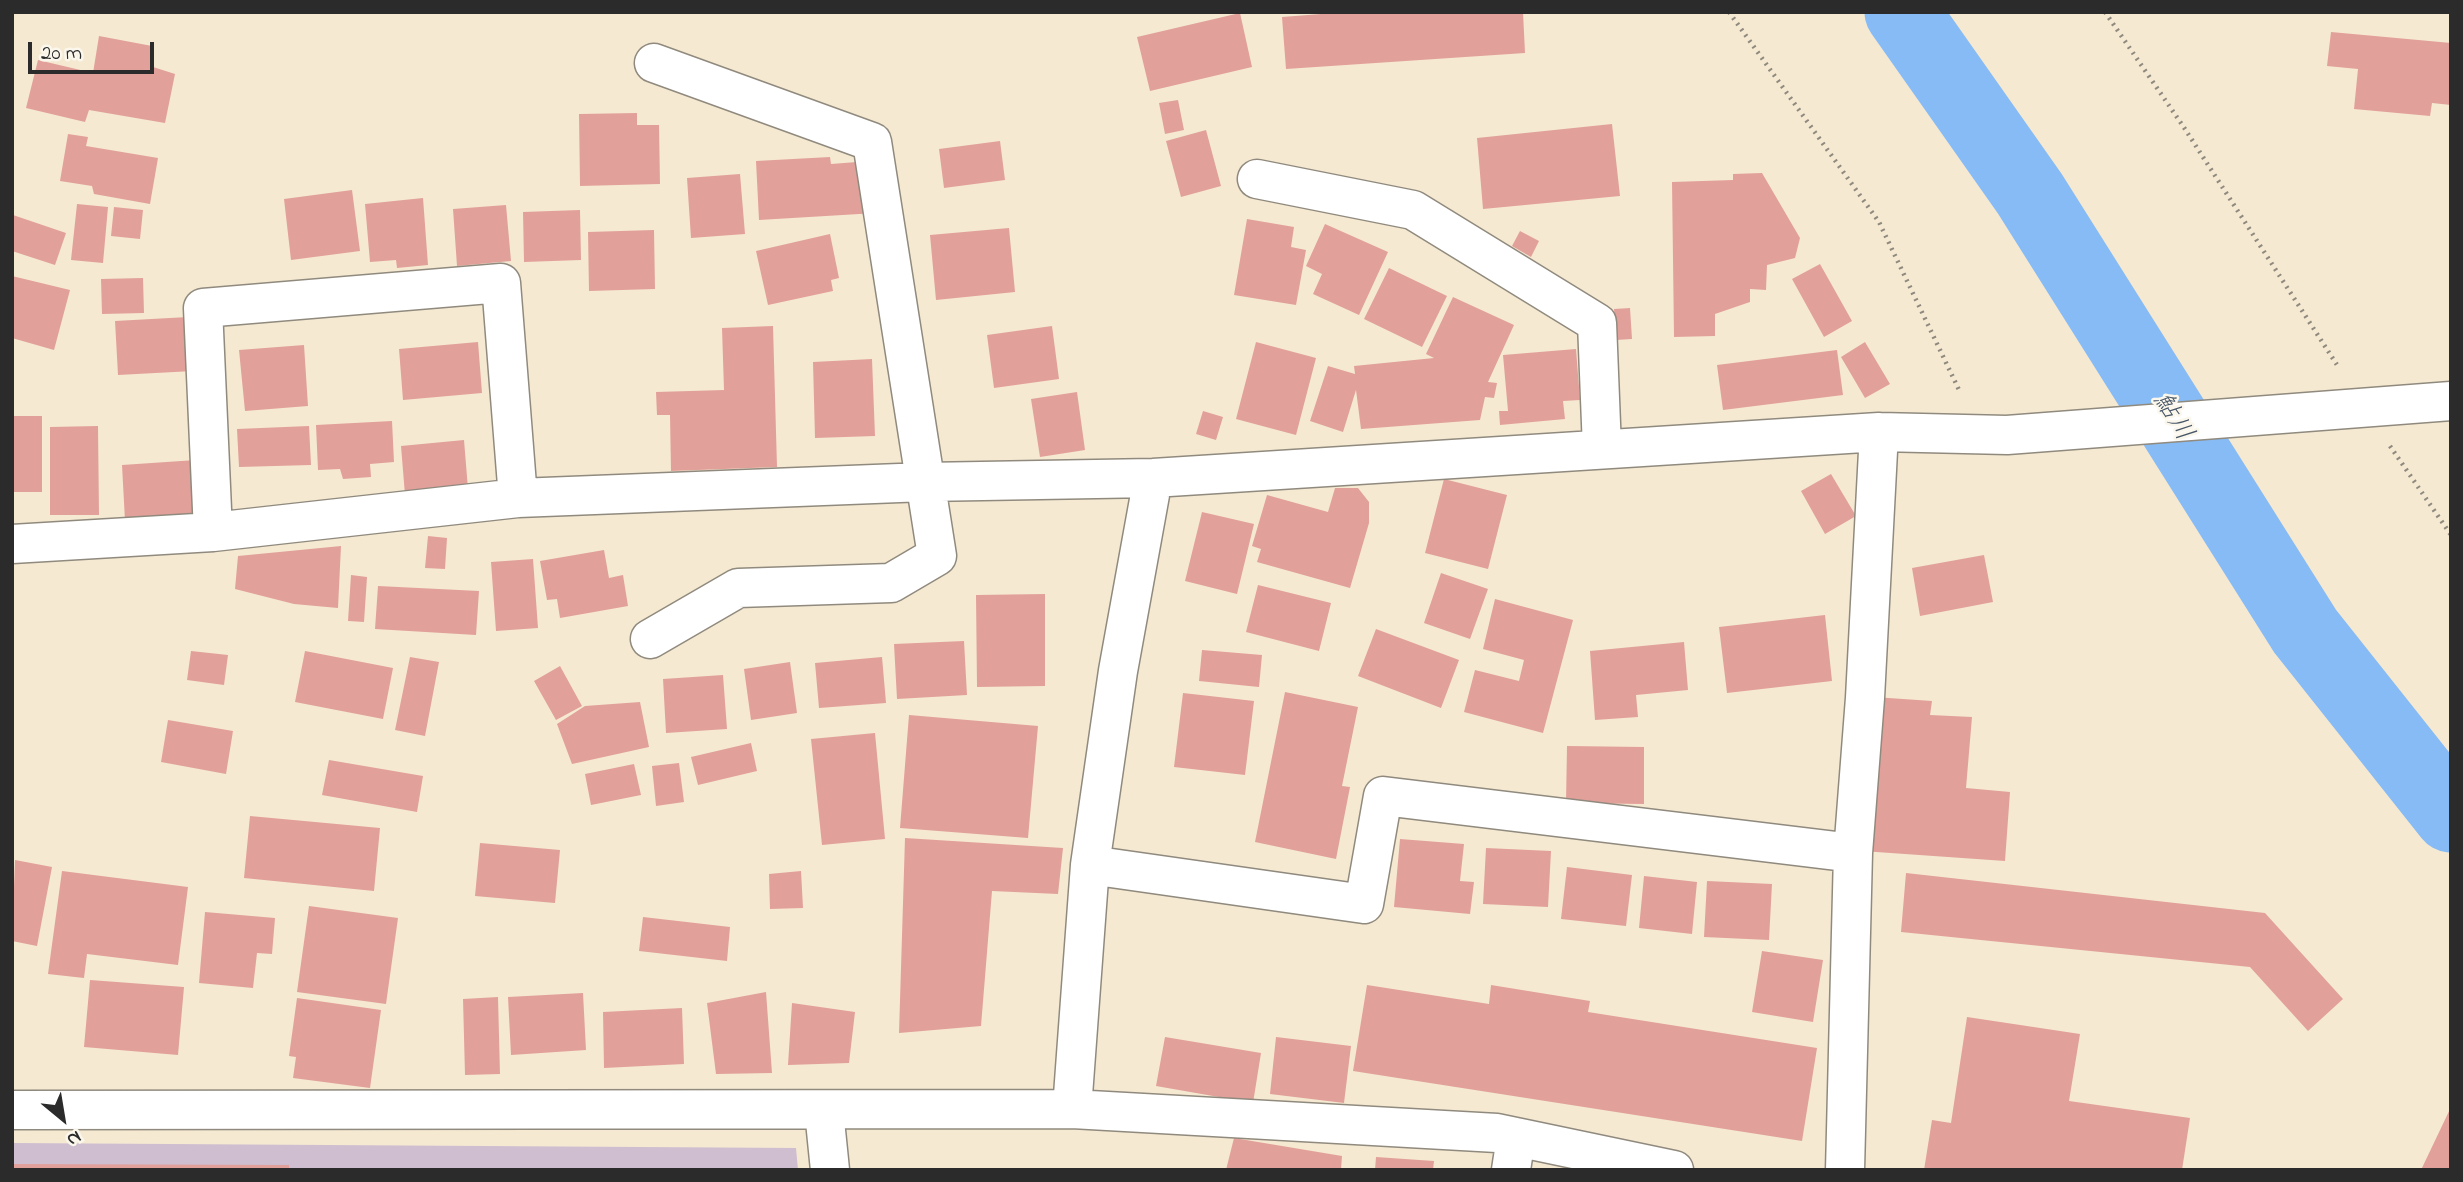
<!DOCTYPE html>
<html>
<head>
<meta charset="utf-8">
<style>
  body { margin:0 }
  #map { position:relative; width:2463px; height:1182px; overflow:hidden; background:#f5e9d2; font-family:"Indie Flower",sans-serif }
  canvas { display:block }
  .frame { position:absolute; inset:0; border:14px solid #2b2b2b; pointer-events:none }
  .north { position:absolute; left:28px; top:1084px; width:70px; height:70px; -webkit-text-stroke:5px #fbf7ec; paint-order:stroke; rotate:150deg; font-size:19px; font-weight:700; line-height:28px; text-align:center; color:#2b2b2b }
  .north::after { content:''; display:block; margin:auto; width:24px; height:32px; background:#2b2b2b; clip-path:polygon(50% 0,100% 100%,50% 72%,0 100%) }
  .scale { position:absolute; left:28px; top:42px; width:126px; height:32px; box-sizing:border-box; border:4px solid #2b2b2b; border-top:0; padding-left:9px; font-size:21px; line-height:24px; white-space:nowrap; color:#2b2b2b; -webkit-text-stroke:5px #fbf7ec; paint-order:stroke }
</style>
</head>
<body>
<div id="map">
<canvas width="2463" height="1182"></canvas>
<div class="frame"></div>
<div class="north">N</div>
<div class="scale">20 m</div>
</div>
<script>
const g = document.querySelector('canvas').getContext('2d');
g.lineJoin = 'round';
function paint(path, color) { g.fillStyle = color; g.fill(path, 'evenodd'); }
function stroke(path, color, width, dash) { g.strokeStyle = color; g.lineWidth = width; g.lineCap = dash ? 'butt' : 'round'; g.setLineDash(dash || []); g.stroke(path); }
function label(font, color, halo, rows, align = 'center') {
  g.font = font + ' "Indie Flower","Klee One",sans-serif'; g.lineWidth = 5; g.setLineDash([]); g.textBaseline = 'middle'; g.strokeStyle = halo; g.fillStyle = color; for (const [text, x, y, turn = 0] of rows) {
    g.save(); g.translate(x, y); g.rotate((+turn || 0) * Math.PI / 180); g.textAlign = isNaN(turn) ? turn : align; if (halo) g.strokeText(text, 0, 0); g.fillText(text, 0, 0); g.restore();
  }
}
paint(new Path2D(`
  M12,1143L796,1148L798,1170H12Z`), '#cebed0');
stroke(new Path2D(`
  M1902,12L2030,194L2305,631L2451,815`), '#87bbf5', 75);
paint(new Path2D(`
  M1347,12H1523L1525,53L1286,69L1282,17Z
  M1240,13L1252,67L1150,91L1137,37Z
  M2331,32L2451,43V105L2432,103L2430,116L2354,109L2358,69L2327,66Z
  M99,36L152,46L150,66L175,74L165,123L89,110L85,122L26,108L38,60L93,73Z
  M1178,100L1184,130L1165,134L1159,103Z
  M637,113V125H659L660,184L580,186L579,114Z
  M1612,124L1620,196L1483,209L1477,138Z
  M1206,130L1221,186L1181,197L1166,141Z
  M68,134L88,137L86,146L158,158L150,204L94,194L92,186L60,181Z
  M1000,141L1005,180L944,188L939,149Z
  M830,157L831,164L857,162L858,175L874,174L876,213L759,220L756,161Z
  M1762,173L1800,238L1795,258L1767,265L1766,290L1750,289V302L1715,314V336L1674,337L1672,182L1733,180V174Z
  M740,174L745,234L691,238L687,178Z
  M352,190L360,251L291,260L284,199Z
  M423,198L428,265L397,268L396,260L370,262L365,204Z
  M77,204L108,207L103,263L71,260Z
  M506,205L511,261L457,266L453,209Z
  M114,207L143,210L140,239L111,236Z
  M580,210L581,260L524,262L523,212Z
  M13,215L66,233L55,265L12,251Z
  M1247,219L1294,227L1291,247L1306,250L1296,305L1234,295Z
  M1325,224L1388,252L1359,315L1313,294L1322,274L1306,266Z
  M1009,228L1015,292L936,300L930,235Z
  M654,230L655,289L589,291L588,232Z
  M1520,231L1539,241L1531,257L1512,246Z
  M830,234L839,278L831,280L833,291L768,305L756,251Z
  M1820,264L1852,321L1824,337L1792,279Z
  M1389,268L1447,296L1422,347L1364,319Z
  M12,276L70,290L54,350L12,338Z
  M143,278L144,313L102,314L101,279Z
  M1453,297L1514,325L1488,382L1497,383L1494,398L1485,397L1480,420L1361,429L1356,390L1343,432L1310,421L1328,366L1355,374L1354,366L1434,358L1426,354Z
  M1630,308L1632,339L1616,340L1614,309Z
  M188,317L193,371L118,375L115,321Z
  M773,326L777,467L671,471L670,415H657L656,392L724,390L722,328Z
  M1052,326L1059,379L994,388L987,335Z
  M478,342L482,393L403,400L399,349Z
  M1256,342L1316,358L1296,435L1236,419Z
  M1865,342L1890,384L1865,398L1841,357Z
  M304,345L308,406L245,411L239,350Z
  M1576,349L1580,400L1563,401L1565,419L1500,425L1499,411H1508L1503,355Z
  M1837,350L1843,395L1723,410L1717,365Z
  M872,359L875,436L815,438L813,362Z
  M1077,392L1085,450L1040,457L1031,399Z
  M1203,411L1223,417L1216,440L1196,434Z
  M12,416H42V492H12Z
  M392,421L394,462L370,464L371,477L343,479L340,469L318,470L316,425Z
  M98,426L99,515H50V427Z
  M309,426L311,465L239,467L237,429Z
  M464,440L468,489L405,495L401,446Z
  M196,460L200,517L125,521L122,465Z
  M1831,474L1856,516L1825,534L1801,491Z
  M1444,479L1507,495L1488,569L1425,553Z
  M1335,488H1358L1369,502V523L1350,588L1257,562L1261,549L1252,546L1267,495L1328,512Z
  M1202,512L1254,524L1237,594L1185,581Z
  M428,536L447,538L445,569L425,568Z
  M341,546L338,608L294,604L235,589L238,556Z
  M604,550L609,578L623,575L628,606L560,618L557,599L547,600L540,561Z
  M1984,555L1993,602L1920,616L1912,568Z
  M533,559L538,628L496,631L491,562Z
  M1441,573L1488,589L1470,639L1424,623Z
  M351,575L367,577L364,622L348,621Z
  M1258,585L1331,603L1319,651L1246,632Z
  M378,586L479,591L476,635L375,629Z
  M1045,594V686L977,687L976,595Z
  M1495,599L1573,620L1543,733L1464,712L1475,670L1519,681L1524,660L1483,649Z
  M1825,615L1832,681L1727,693L1719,627Z
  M1376,629L1459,660L1441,708L1358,676Z
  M964,641L967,695L897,699L894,644Z
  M1684,642L1688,690L1636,695L1638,717L1595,720L1590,651Z
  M1202,650L1262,655L1259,687L1199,681Z
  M191,651L228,655L224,685L187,680Z
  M305,651L393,668L383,719L295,702Z
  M410,657L439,662L425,736L395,730Z
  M882,657L886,703L819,708L815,663Z
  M790,662L797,713L751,720L744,669Z
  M560,666L582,706L556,720L534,681Z
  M723,675L727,729L666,733L663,679Z
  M1285,692L1358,707L1342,786L1350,787L1336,859L1255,842Z
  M1183,693L1254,701L1245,775L1174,767Z
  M1874,697L1932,701L1930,715L1972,717L1966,788L2010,792L2005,861L1862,851Z
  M640,702L649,747L572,764L557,724L585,706Z
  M909,715L1038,726L1028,838L900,828Z
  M168,720L233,731L226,774L161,762Z
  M875,733L885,839L822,845L811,739Z
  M751,743L757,771L698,785L691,757Z
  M1567,746L1644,747V804L1566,803Z
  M329,760L423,776L417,812L322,795Z
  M679,763L684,802L656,806L652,766Z
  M634,764L641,795L591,805L585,774Z
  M250,816L380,828L374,891L244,878Z
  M905,838L1063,848L1058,894L992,891L981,1026L899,1033Z
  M1400,839L1464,844L1460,881L1474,882L1470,914L1394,907Z
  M480,843L560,850L555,903L475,896Z
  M1486,848L1551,851L1548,907L1483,904Z
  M15,860L52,867L37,946L12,941Z
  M1567,867L1632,875L1626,926L1561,919Z
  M62,871L188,887L178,965L87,954L84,978L48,974Z
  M801,871L803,908L770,909L769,874Z
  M1906,873L2265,913L2343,999L2308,1031L2250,967L1901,932Z
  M1644,876L1697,882L1692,934L1639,928Z
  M1707,881L1772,884L1769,940L1704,937Z
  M309,906L398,918L386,1004L297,992Z
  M205,912L275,918L272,954L257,953L253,988L199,983Z
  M643,917L730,927L727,961L639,951Z
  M1762,951L1823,960L1813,1022L1752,1012Z
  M90,980L184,987L178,1055L84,1047Z
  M1367,985L1489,1004L1491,985L1590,1001L1588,1012L1817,1048L1802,1141L1353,1071Z
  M766,992L772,1073L716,1074L707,1003Z
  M583,993L586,1050L511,1055L508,997Z
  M498,997L500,1074L465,1075L463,999Z
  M297,998L381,1010L370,1088L293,1078L296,1057L289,1056Z
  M792,1003L855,1012L849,1063L788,1065Z
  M682,1008L684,1064L604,1068L603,1012Z
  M1967,1017L2080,1034L2069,1101L2190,1118L2182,1170H1924L1932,1120L1951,1123Z
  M1165,1037L1261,1053L1253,1103L1156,1086Z
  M1276,1037L1351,1046L1344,1103L1270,1094Z
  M2451,1107V1170H2421Z
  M1234,1138L1342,1156L1341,1170H1226Z
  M1376,1157L1434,1161L1433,1170H1375Z
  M12,1164L289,1165V1170H12Z`), '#e2a09b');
const minor = new Path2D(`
  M1257,179L1413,210L1597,323L1602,449
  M213,532L203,308L501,283L518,498
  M12,544L213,532L518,498L925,482L1153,478L1879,432L2007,435L2451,401
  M650,639L738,588L891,583L937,556L872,142L654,63
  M1090,865L1364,904L1383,796L1853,853
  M1072,1109L1090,865L1118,671L1153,478
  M12,1110L1072,1109L1497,1133L1674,1170
  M824,1111L830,1170
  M1511,1170L1516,1137
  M1845,1170L1853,853L1865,698L1879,432`);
stroke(minor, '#908a7e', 41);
stroke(new Path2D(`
  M1729,12L1879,222L1960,392
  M2105,12L2183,126L2339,368
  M2390,446L2451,535`), '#908a7e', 4.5, [2, 5]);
stroke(minor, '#fff', 38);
label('italic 26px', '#475668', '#fbf7ec', [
  ["鮎川",2171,418,58]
]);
</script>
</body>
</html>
